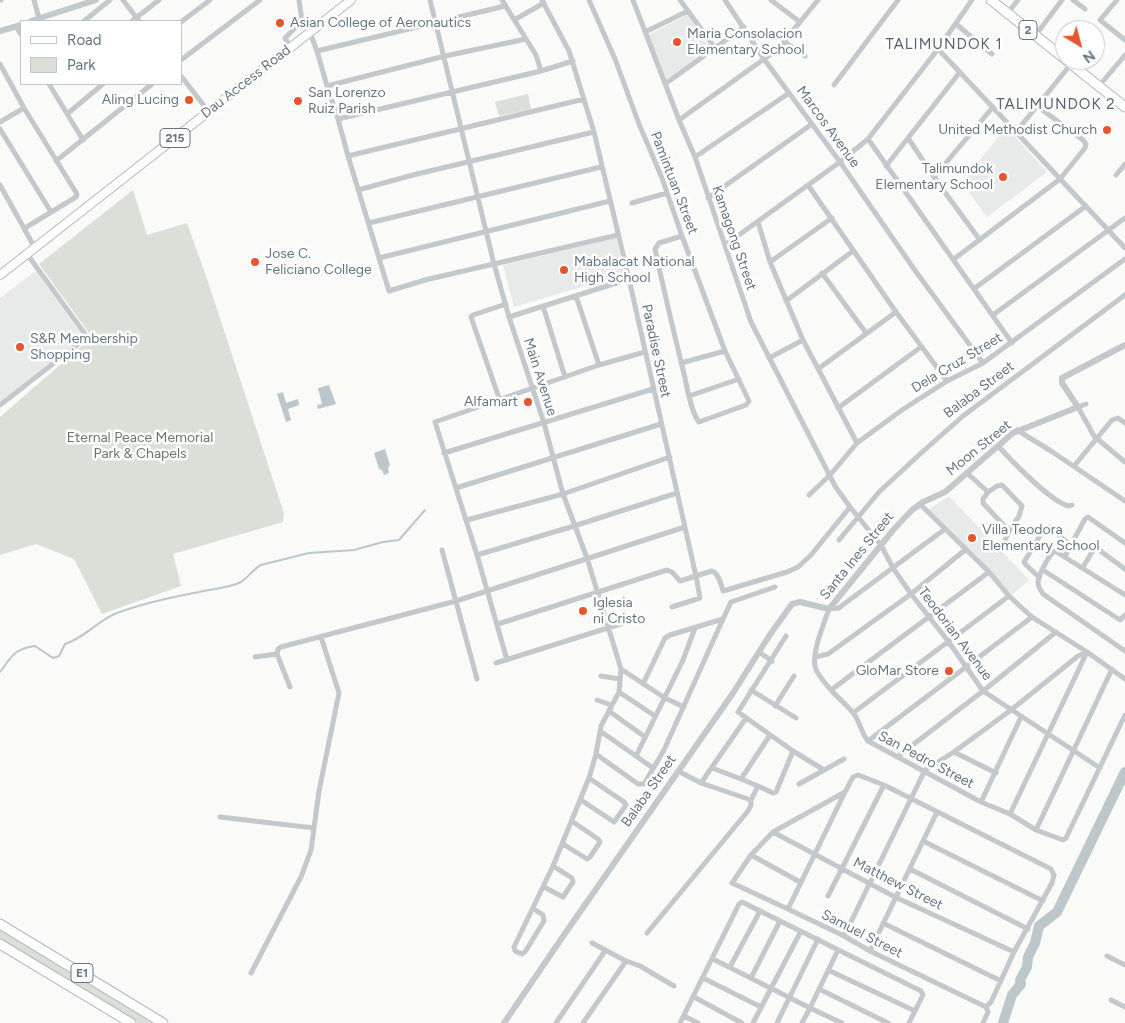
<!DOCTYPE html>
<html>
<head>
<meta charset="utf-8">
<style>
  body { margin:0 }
  #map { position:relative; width:1125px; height:1023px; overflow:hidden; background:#fafaf8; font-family:Figtree,sans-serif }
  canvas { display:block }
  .legend { position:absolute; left:20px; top:20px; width:162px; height:65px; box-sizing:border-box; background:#fff; border:1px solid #c1c8cd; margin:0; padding:6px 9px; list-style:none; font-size:15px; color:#657683 }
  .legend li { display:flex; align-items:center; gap:10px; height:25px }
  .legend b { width:25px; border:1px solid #c1c8cd }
  .north { position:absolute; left:1055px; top:20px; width:50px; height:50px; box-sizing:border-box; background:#fff; border:1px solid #c1c8cd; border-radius:50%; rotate:143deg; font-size:14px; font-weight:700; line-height:20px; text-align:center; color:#657683 }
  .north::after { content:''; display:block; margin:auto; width:18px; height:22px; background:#e4572e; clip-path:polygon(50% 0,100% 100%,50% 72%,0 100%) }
</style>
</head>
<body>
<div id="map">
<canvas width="1125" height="1023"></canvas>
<ul class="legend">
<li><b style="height:6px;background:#fff"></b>Road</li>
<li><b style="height:14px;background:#dadfd7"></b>Park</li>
</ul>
<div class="north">N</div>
</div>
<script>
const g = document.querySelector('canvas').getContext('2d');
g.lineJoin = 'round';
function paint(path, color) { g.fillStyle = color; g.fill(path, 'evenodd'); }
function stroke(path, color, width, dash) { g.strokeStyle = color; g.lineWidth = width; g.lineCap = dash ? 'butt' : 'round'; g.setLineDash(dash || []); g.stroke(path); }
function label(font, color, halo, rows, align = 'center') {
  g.font = font + ' Figtree,sans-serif'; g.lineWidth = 5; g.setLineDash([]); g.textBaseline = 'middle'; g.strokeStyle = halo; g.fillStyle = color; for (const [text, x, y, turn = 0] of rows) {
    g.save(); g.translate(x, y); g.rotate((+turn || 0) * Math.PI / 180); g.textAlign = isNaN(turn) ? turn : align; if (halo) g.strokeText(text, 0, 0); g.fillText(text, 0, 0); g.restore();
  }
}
paint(new Path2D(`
  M689,14L710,49L666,81L646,36Z
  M1006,127L1047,172L987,217L962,183Z
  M616,238L625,274L514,307L503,265Z
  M36,271L83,337L0,401V298Z
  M949,496L1029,580L1011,596L928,510Z`), '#e8e9e9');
paint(new Path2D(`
  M528,94L531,109L499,116L495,102Z
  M133,190L147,235L187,223L207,279L284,513L283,522L173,554L181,586L102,614L74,559L36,544L0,555V417L92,337L39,264Z
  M0,927L159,1023H138L0,940Z`), '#dadfd7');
paint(new Path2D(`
  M329,385L336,404L318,409L317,405L322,404L318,388Z
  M283,392L286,403L298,399L299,405L288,409L291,420L286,422L277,394Z
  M385,449L390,465L388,468L389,473L384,475L382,470L379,469L374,453Z`), '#bbc7cb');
stroke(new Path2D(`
  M0,672C12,656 14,649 35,646L53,658L59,656L65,644C85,638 98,620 117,613C144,603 172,597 199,592C212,589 229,588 241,582C248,578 253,569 261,565L309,553L354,550L383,542L399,540L425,510`), '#bbc7cb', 2);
stroke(new Path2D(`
  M1003,1023L1012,995L1021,984L1020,980L1027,967L1028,957L1035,943L1039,926L1057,912L1125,772`), '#bbc7cb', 10);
const primary = new Path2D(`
  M0,275L351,0`);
const trunk = new Path2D(`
  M991,0L1065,59
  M1066,60L1125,107`);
const motorway = new Path2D(`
  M0,924L163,1023
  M0,944L131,1023`);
stroke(primary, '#b5babe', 10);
stroke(trunk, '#b4b9bd', 11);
stroke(motorway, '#b4b9bd', 11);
stroke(new Path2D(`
  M0,0H1
  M34,0L39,18
  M123,0L139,21
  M430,0L494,264L509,317L544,423L563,494L587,558L621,669L619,692L601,726L596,754L589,778
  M502,0L536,55L541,71
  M542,0L569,51L594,132L629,279L696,576L700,598L672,607
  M589,0L615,59L639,124L662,178L682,236L725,351L749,401L746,405L699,422C691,413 687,386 684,374C674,333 664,291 655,249L659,243L682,236
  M633,0L679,120L695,157L751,322L835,486L850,507L881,545L893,568L911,594L948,641L983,691L1100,768
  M680,0L715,48
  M725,0L764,59L840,162L914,269L983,363
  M771,0L800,22
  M1073,0L1085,9
  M1117,0L1100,20L1125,40
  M1007,14L1018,0
  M514,20L544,3
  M84,21L110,0
  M132,21L159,0
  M181,22L210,0
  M956,24L992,54
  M16,26L21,35
  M645,32L688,11
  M310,33L317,51L327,86L338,119L348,156L389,291L425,280L618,235
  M1035,36L1062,0
  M785,42L805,56
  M291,48L285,38L302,21L299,0
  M938,49L1125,248
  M317,51L505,6
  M181,60L260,0
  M0,64L24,108L77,194L76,197L25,228
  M181,76L209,112
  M49,84L83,140
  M665,84L744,27
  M834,85L898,0
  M327,86L445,56L526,39
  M1099,86L1125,55
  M67,114L103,84
  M338,119L541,71L573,61
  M679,120L778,49L818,0
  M0,122L24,108
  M0,129L51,212
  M1016,132L1071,64
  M908,138L938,183L980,240
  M868,139L1012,343
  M348,156L584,99
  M695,157L789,93
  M56,161L152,84
  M886,166L960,72
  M1116,175L1125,164
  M934,177L993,107
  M0,185L35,248
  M808,185L896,312L947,381
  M358,190L413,175L594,132
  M708,198L812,124
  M632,203L667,193
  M758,222L770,262L803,340L857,443
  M369,223L601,167
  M725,245L840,162L868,139L938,49L972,0
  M379,258L610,201
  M954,259L1060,179L1085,148L1086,144L1083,140L1037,106
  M770,262L832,218
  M822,273L866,333
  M975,288L1086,206
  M576,296L599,365
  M786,301L853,251
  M543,306L565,377
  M993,315L1125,218
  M509,317L629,279
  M769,358L803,340
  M681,363L725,351
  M818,369L896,312
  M689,396L739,379
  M499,398L471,317L473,315L506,304
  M1086,404L1078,407L1094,436L1125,462
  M0,405L86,338L85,334L27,254
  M838,408L921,347
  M1017,430L1051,451L1125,501
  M998,446C1011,460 1052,503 1069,506L1072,505
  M444,453L653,389
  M1074,466L1112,420L1118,418L1125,423
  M967,473L988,492L983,499V503L1009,531
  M456,488L661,424
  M988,492L997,486L1002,485L1022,506L1019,516L1009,531L1001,550
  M809,495L830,475L857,443L902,410L947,381L983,363L1125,259
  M920,504L989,572L1009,596L1032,617L1087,652L1125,679
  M467,520L563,494L670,457
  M945,529L844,604L839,608L829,609C824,623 812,652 815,666C816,674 827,685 832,691C839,699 848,706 854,714C860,722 861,733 868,741L981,802L1010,814L1036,830L1063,840L1066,838L1125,715
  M839,540L879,492L920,454L963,416L1125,295
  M442,550L477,679
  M477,555L574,526L677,493
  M1065,556L1085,519L1088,517L1125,543
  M1083,567L1095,547L1125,569
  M1043,570L1120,620L1125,615
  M1039,577L1026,565L1024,562L1044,529L1050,527L1071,546
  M1125,595L1055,551C1049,554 1038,576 1038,583C1038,588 1041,590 1043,594L1125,651
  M723,619L731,602L775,587
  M498,624L667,570L672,572L680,581L712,571C719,574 721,584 723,591L787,572L798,567L811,555L850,507
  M786,636L738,712L793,751L824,770
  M759,652L772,661
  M277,654L278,649L281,647L456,601L685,527
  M277,654L290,687
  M255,657L277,654
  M815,657L828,654L911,594L965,550
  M507,660L477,555L435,422L599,365L645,352
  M496,663L630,621
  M621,669L665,698L684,707
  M601,676L620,679
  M751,690L796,718
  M831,690L989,572
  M619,692L655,716
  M597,700L611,705
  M775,706L794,676
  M609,711L645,737
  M853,713L1009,596
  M600,731L636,756
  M868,741L1032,617
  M954,752L996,773
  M596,754L638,784H644L664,750L723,619L670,635L665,638L643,684
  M897,757L983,691L1056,632
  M653,768L636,756L683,660L695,628
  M712,768L741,779
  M701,783L746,718
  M799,784L844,759
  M758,786L773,793L776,792L793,751
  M751,800L758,786L741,779L770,735
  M981,802L1021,717
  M1010,814L1087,652
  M220,817L314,828L319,791L339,693L321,637
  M1036,830L1112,669
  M773,832L895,897L1014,952
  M923,841L1043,901
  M563,844L587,859L590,857L600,842L598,839L573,822
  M751,855L800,882
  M910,869L1028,929
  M544,887L563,897L573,882L572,878L553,866
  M828,896L884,785
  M534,909L543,915L544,921L525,952L522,954L515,951L514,947L553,866L589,778L624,802L626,805L614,822L581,800
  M788,909L845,792L853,777L858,775L884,785L1051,869L1054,875L1052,883L1014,952L991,1002L986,1007L870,951L844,936L788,909L732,883L751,855L773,832L845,792
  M883,923L1001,981
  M647,933L748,811L751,805V800L701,783L678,771
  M844,936L925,770L954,752L1011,710L1078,656L1087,652
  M592,943L626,961L640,966L674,986
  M838,950L810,1008L842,1023
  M870,951L937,812
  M1107,956L1125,965
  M713,959L810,1008L802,1023
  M730,967L760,911
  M828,970L915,1011L909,1023
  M251,973L301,877L311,850L314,828
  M703,978L761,1007
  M751,978L780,921
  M819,989L888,1023
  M694,997L742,1023
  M1111,1000L1125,1007
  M684,1016L698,1023
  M556,1023L605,951
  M583,1023L626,961
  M680,1023L739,904L742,902L921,991L923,995L915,1011
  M753,1023L801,931
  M777,1023L818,939
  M983,1023L988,1012L986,1007`), '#c3c8cc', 5);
stroke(new Path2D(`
  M31,21L96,0
  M0,31L21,25
  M504,1023L566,932L733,693L769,636L792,604L800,602L829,609L894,529L912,510L923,502L945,492L1013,433L1078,407L1062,383V378L1125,345`), '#c3c8cc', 6);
stroke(primary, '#fff', 8);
stroke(trunk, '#fff', 9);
stroke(motorway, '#fff', 9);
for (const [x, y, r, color] of [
  [280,23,5,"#e4572e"],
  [677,42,5,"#e4572e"],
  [189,100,5,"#e4572e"],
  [298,101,5,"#e4572e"],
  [1107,130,5,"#e4572e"],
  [1003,177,5,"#e4572e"],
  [255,262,5,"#e4572e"],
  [564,270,5,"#e4572e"],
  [20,347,5,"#e4572e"],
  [528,402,5,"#e4572e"],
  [972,538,5,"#e4572e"],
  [583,611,5,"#e4572e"],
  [949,671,5,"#e4572e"]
]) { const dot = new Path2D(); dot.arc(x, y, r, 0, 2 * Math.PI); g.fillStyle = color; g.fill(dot); stroke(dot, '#fff', 2); }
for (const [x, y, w] of [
  [1028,30,18],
  [175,138,30],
  [82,973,22]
]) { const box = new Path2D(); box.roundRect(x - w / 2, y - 9.5, w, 19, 4); g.fillStyle = '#fff'; g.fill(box); stroke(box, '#657683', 1); }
label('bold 12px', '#657683', null, [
  ["2",1028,30],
  ["215",175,138],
  ["E1",82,973]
]);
label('14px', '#657683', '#fff', [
  ["Asian College of Aeronautics",290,23],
  ["Maria Consolacion",687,34],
  ["Elementary School",687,50],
  ["San Lorenzo",308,93],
  ["Ruiz Parish",308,109],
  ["Aling Lucing",179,100,"right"],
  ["United Methodist Church",1097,130,"right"],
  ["Talimundok",993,169,"right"],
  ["Elementary School",993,185,"right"],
  ["Jose C.",265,254],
  ["Feliciano College",265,270],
  ["Mabalacat National",574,262],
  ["High School",574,278],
  ["S&R Membership",30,339],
  ["Shopping",30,355],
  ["Alfamart",518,402,"right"],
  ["Villa Teodora",982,530],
  ["Elementary School",982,546],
  ["Iglesia",593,603],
  ["ni Cristo",593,619],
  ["GloMar Store",939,671,"right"]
], 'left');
label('14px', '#657683', '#fff', [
  ["Dau Access Road",246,82,-38],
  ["Marcos Avenue",828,127,54],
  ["Pamintuan Street",674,183,69],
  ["Kamagong Street",734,238,71],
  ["Paradise Street",656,351,78],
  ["Dela Cruz Street",957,363,-31],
  ["Main Avenue",540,377,72],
  ["Balaba Street",979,390,-37],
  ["Moon Street",979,448,-39],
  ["Santa Ines Street",857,556,-51],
  ["Teodorian Avenue",955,634,53],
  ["San Pedro Street",926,760,28],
  ["Balaba Street",649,791,-55],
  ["Matthew Street",898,884,27],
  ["Samuel Street",862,934,27]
]);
label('14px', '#687a64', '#fff', [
  ["Eternal Peace Memorial",140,438],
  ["Park & Chapels",140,454]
]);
g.letterSpacing = '1px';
label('15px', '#57646e', '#fff', [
  ["TALIMUNDOK 1",944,45],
  ["TALIMUNDOK 2",1056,105]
]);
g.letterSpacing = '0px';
</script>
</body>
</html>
